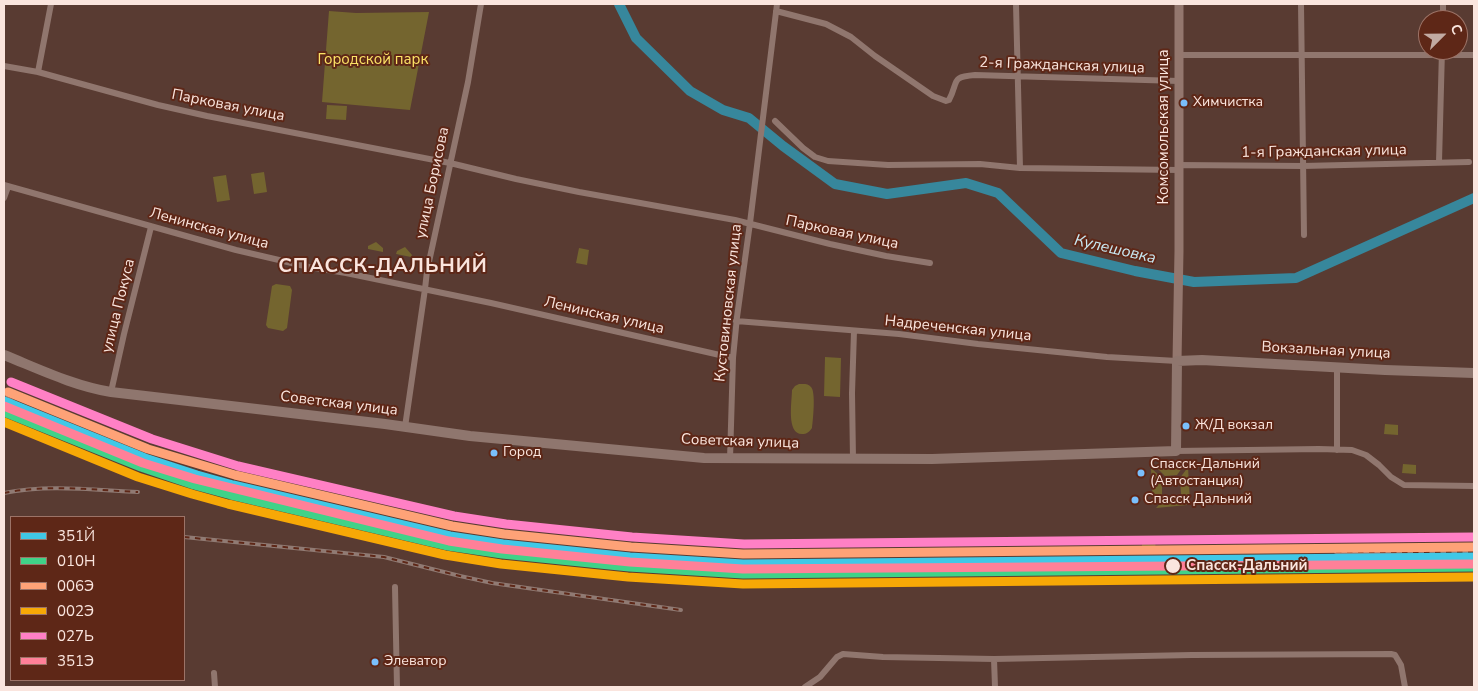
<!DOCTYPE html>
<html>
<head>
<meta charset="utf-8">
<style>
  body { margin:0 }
  #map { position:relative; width:1478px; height:691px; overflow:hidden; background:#593b32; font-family:"Nunito Sans",sans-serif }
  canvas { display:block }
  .frame { position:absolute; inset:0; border:5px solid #fae5de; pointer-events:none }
  .legend { position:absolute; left:10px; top:516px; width:175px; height:165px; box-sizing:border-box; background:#5e2717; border:1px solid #9c7367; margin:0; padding:6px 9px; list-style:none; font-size:15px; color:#fae5de }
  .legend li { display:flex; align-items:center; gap:10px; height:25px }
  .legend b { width:25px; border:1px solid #9c7367 }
  .north { position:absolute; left:1418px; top:10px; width:50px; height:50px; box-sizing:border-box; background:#5e2717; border:1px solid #9c7367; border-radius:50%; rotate:67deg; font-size:14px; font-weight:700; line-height:20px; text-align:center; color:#fae5de }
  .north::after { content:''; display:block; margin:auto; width:18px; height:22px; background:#c2aaa2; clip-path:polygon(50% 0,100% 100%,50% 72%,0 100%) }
</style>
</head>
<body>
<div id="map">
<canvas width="1478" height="691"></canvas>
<div class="frame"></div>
<ul class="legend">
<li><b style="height:6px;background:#40c8e6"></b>351Й</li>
<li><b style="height:6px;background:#40d288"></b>010Н</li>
<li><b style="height:6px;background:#fea277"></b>006Э</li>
<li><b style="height:6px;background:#f7a806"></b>002Э</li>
<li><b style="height:6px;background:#ff80c5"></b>027Ь</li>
<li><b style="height:6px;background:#ff8098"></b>351Э</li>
</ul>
<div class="north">С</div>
</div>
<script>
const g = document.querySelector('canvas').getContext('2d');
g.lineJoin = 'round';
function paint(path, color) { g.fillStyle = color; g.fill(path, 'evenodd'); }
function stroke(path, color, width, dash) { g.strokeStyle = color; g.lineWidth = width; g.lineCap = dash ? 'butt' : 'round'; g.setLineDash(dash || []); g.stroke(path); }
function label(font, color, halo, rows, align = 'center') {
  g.font = font + ' "Nunito Sans",sans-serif'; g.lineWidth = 4; g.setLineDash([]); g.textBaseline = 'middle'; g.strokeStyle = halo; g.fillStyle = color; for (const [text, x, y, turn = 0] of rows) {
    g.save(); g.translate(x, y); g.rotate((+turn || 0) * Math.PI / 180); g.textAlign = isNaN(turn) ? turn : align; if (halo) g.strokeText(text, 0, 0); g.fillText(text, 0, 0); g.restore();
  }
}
paint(new Path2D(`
  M329,11L356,13L429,12L410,110L322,102Z
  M327,105L347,106L346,120L326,119Z
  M264,172L267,192L254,194L251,174Z
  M226,175L230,200L217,202L213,177Z
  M376,242L383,248V252L368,249V246Z
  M405,247L412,255L411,257L396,254L397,251Z
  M579,248L589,250L587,265L576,263Z
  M276,284L290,286L292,290L287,328L283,331L268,328L266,325L272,286Z
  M825,357L841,358L840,397L824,396Z
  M799,384C803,384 808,383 811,387C816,392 813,420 812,428C809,432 807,434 802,434C786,434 792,401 792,390L795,386Z
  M1385,424L1398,425V435L1384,434Z
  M1185,464L1177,475L1165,476L1154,465Z
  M1403,464L1416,465V474L1402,473Z
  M1188,467L1190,502L1181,494L1180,478Z
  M1151,468L1162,478V495L1153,505Z
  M1179,497L1187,505L1156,508L1165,498Z
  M1142,539H1155L1156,554H1142Z`), '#74652f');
stroke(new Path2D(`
  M619,4L636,38L690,91L723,110L749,118L783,146L835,184L887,194L966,183L998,193L1061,253L1135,271L1194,282L1296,278L1474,198`), '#37879c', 10);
stroke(new Path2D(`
  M1016,4L1020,168
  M1301,4L1304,235
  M776,11L826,24L851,37L875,56L933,96L946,101L949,100C959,81 950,77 975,75L1179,81
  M1443,20V4
  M1180,55H1474
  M4,66L38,72L158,105L207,116L450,163L516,179L579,192L735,220L830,244L886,256L930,263
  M38,72L51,4
  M775,121L803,148L815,157L828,161L888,165L980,164L1020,168L1179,170
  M1439,162L1442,50
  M1179,165L1303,166L1469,162
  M4,185L236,250L309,267L346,273L491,303L733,358
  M4,198L8,187
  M736,321L899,334L978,344L1107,357L1177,361
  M1337,367V450
  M111,392L124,334L151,227
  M405,427L425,289L427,271L468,82L481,4
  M1176,451L1319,449L1352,450L1366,455L1379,465L1391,477L1404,485L1474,486
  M730,459L733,358L737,317L750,223L777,4
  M853,459L852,393L854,331
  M395,587L397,687
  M994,659L995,687
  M214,673L215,687
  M805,687L820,677L837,657L843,654L883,657L994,659L1192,655L1391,654L1395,655L1401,665L1405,687`), '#90766e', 6);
stroke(new Path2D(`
  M1177,361L1179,251V4`), '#94776e', 9);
stroke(new Path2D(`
  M4,355C39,369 74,386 111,392L385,424L470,436L704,458L932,459L1176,451L1177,361L1202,360L1385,370L1474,373`), '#8f766e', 10);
const rail = new Path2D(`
  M4,397L39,415
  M4,493C47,484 94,490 138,492
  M184,537L384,557L460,576L492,583L681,610
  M1336,552H1474`);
stroke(rail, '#907a73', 4);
stroke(rail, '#5e2717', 2, [5.5]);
stroke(new Path2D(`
  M4,401L145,458L197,475L233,485L450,536L503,544L630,557L743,564L1474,557`), '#40c8e6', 9);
stroke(new Path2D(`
  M4,412L141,467L194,485L231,495L448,546L502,554L629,567L743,574L1474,567`), '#40d288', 9);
stroke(new Path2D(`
  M8,392L148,449L235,475L452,526L504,534L631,547L743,554L1474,547`), '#fea277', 9);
stroke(new Path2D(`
  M4,422L138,477L192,494L228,504L445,555L501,564L628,577L743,584L1474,577`), '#f7a806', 9);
stroke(new Path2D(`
  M11,382L152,439L238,466L454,516L506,524L632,537L744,544L1474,537`), '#ff80c5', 9);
stroke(new Path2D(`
  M4,406L143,463L195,479L449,541L502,549L630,562L743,569L1474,564`), '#ff8098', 9);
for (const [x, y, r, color] of [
  [1184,103,4.5,"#7abffc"],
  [1186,426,4.5,"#7abffc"],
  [494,453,4.5,"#7abffc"],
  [1141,473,4.5,"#7abffc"],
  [1135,500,4.5,"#7abffc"],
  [1173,566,8,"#fae5de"],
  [375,662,4.5,"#7abffc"]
]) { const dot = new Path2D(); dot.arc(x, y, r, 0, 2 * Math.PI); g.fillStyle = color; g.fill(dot); stroke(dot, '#5e2717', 2); }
label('14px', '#fae5de', '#5e2717', [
  ["Химчистка",1193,103],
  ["Ж/Д вокзал",1195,426],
  ["Город",503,453],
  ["Спасск-Дальний",1150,465],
  ["(Автостанция)",1150,482],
  ["Спасск Дальний",1144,500],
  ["Элеватор",384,662]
], 'left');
label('15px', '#fce266', '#5e2717', [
  ["Городской парк",373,60]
]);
label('15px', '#fae5de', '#5e2717', [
  ["2-я Гражданская улица",1062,66,2],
  ["Парковая улица",228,106,11],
  ["Комсомольская улица",1164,127,-90],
  ["1-я Гражданская улица",1324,152,-1],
  ["улица Борисова",433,183,-78],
  ["Ленинская улица",209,229,15],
  ["Парковая улица",842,233,12],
  ["Кустовиновская улица",729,303,-84],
  ["улица Покуса",119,306,-76],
  ["Ленинская улица",604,316,13],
  ["Надреченская улица",958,329,6],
  ["Вокзальная улица",1326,351,3],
  ["Советская улица",339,404,7],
  ["Советская улица",740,442,2]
]);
label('bold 15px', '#fae5de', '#5e2717', [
  ["Спасск-Дальний",1186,566]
], 'left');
label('italic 16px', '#c9e9f3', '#5e2717', [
  ["Кулешовка",1115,250,13]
]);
g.letterSpacing = '1px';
label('bold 20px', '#fae5de', '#5e2717', [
  ["СПАССК-ДАЛЬНИЙ",383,267]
]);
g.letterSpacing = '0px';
</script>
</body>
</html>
